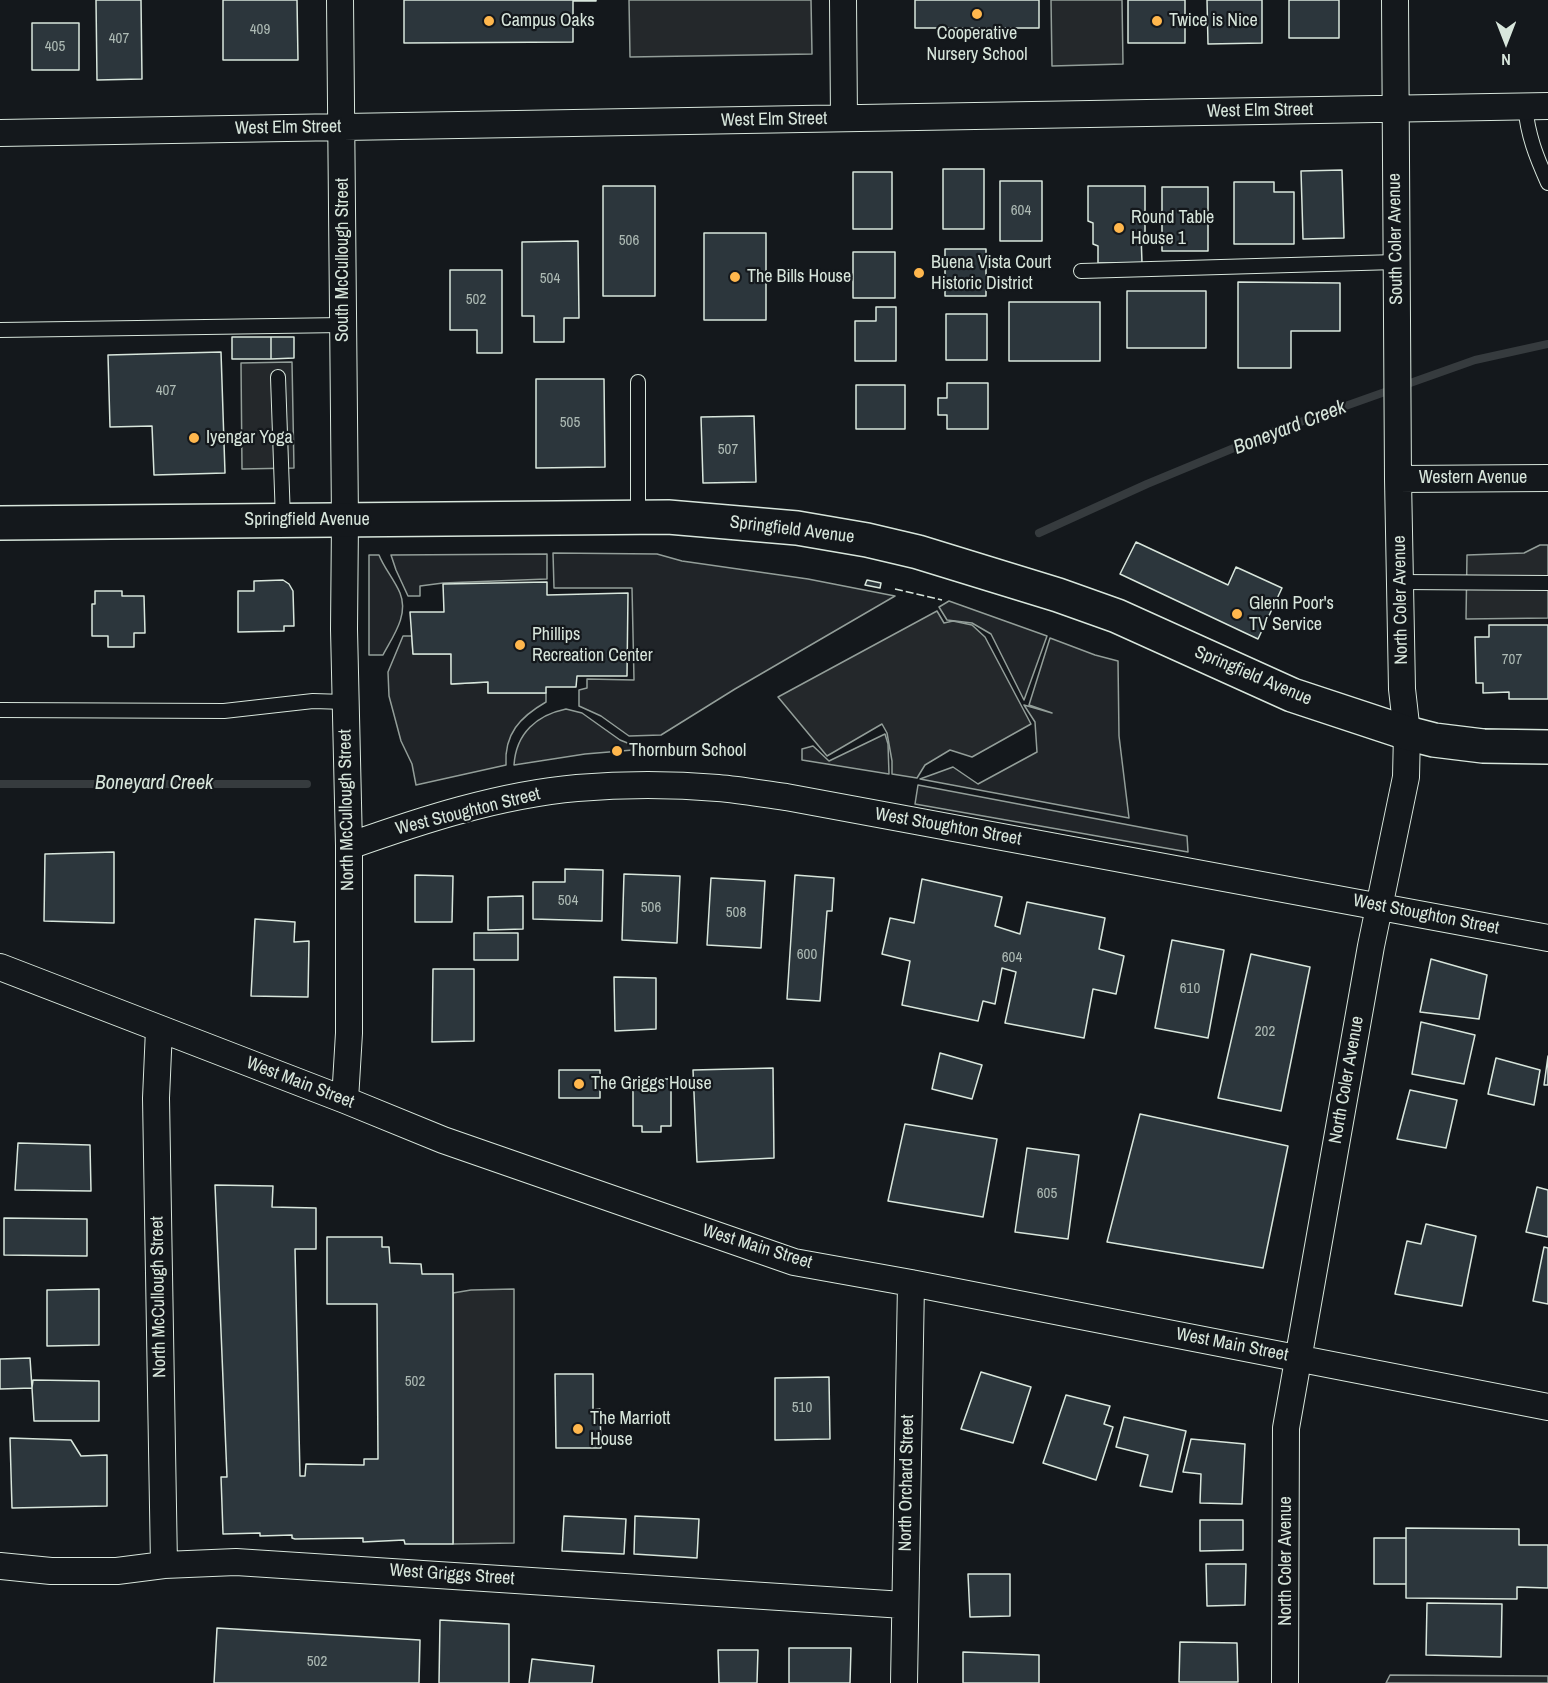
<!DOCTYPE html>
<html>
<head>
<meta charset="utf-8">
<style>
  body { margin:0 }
  #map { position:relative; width:1548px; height:1683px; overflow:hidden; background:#14181c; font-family:"Archivo Narrow",sans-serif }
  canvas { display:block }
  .north { position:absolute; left:1476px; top:12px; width:60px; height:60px; -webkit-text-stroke:4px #14181c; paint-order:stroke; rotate:180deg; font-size:16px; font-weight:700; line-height:24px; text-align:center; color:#d8e6dc }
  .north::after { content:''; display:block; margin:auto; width:21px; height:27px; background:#d8e6dc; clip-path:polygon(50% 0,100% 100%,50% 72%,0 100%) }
</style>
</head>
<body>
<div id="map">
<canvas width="1548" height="1683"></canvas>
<div class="north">N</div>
</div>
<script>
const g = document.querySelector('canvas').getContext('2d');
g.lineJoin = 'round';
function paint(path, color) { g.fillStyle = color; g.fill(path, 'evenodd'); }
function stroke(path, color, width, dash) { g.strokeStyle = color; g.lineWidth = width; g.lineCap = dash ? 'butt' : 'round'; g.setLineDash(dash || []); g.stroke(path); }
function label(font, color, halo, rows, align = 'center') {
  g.font = font + ' "Archivo Narrow",sans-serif'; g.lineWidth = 4.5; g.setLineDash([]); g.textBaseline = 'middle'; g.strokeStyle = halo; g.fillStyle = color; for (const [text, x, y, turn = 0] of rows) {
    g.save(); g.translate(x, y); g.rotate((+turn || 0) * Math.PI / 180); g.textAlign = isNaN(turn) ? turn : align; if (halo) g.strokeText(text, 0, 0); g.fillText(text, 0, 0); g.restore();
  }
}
const green = new Path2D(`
  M553,553L657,554L682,561L808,579L895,596L735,689L661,735L629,736L601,716L579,706V690L587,688V679L634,680L632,588H554Z
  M547,554V579L443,583L420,586V596H408L396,570L391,555Z
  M369,555H379C384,568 394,579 400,593C409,615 393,636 383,655H369Z
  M949,601L1047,636L1024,700L991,634L972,623L947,620L939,607Z
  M403,636H412L413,654H451L452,684L488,682V693H546V702C520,717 504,734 506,765L416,785L412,764L401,741L389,696L388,672Z
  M1050,638L1095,655L1118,661L1119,736L1129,818L920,779L953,767L978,784L1037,752L1035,722L1024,705L1052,713L1029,705Z
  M566,709L582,713L620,740L635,746L633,750L585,754L514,765C516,733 537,715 566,709Z
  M885,734L888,744L889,774L802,760V749L813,746L829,761Z
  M918,785L1187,836L1188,852L915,804Z`);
paint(green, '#202428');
stroke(green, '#939e99', 1.5);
const parking = new Path2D(`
  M629,0H811L812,54L630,57Z
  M1051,0H1122L1123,64L1052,66Z
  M292,362L294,468L242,469L241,363Z
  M1540,545H1548V618L1466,619L1467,555L1524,553Z
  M937,611L944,623L953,621L972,625L985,637L1031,724L972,757L950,750L925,765L917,778L892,774V761L887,733L882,724L827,756L778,697Z
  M514,1289V1543L453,1544V1293L471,1290Z
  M1390,1675L1548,1676V1683H1386Z`);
paint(parking, '#24282b');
stroke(parking, '#939e99', 1.5);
stroke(new Path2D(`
  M1039,533L1147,484L1275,431L1475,360L1548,344
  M0,784H307`), '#363b3e', 8);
const building = new Path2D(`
  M96,0H141L142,79L97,80Z
  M223,0H297L298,60H223Z
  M404,0H596V1H573V42L404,43Z
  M915,0H1039V28H915Z
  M1128,0H1185V43H1128Z
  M1207,0H1262V43L1208,44Z
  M1289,0H1339V38H1289Z
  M32,23H79V70H32Z
  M943,169H984V229H943Z
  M1342,170L1344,238L1303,239L1301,171Z
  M853,172H892V229H853Z
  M1000,181H1042V241H1000Z
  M1234,182H1274V192H1294V244H1234Z
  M603,186H655V296H603Z
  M1088,186H1145V234H1141L1142,263H1098V246L1093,244V223L1088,221Z
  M1162,187H1208V251H1162Z
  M704,233H766V320H704Z
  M578,241L579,318H564V342H534V316H522V242Z
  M945,249H986V296H945Z
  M853,252H895V298H853Z
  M450,270H502V353H477V330H450Z
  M1238,282L1340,283V331H1291V368H1238Z
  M1127,291H1206V348H1127Z
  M1009,302H1100V361H1009Z
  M876,307H896V361H855V321H876Z
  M946,314H987V360H946Z
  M232,337H271V359H232Z
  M271,337H294V358L271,359Z
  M221,352L225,473L154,475L152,426L110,427L108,355Z
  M536,379H604L605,467L536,468Z
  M947,383H988V429H947V415H938V398H947Z
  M856,385H905V429H856Z
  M754,416L756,482L703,483L701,417Z
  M1136,542L1228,585L1236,567L1282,588L1258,639L1120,574Z
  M283,580L289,584L293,591L294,626H284V631L238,632V591H254V581Z
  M867,580L881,583L880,588L865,585Z
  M547,582V595L628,593L627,676H577L576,687H546V693H488V682L451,684V654H413L410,612H444L443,584Z
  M95,591H122V596H144L145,633H134V647H108V636H92V604H95Z
  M1489,625H1548V699H1509V692L1483,693V683H1476L1475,637H1489Z
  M114,852V923L44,921L45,854Z
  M565,869L603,870L602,921L533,919V882H565Z
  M624,874L680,876L677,943L622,940Z
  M415,875L453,876L452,922H415Z
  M795,875L834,878L832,911H827L820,1001L787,999Z
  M711,878L765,881L761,948L707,945Z
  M922,879L1002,897L995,926L1020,934L1027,902L1105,918L1099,949L1124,956L1116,994L1093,989L1084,1038L1005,1023L1016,972L1002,968L995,1004L983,1001L978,1021L902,1005L910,961L882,954L890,918L914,923Z
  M523,896V929L488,930V897Z
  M255,919L295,922L294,942L309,941L308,997L251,996Z
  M474,933H518V960H474Z
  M1172,940L1224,950L1208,1038L1155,1028Z
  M1251,954L1310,967L1281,1111L1218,1098Z
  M1431,959L1487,975L1479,1019L1420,1012Z
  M433,969H474V1041L432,1042Z
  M614,977L656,978V1029L615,1031Z
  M1421,1022L1475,1035L1464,1084L1412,1074Z
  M940,1053L982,1065L972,1099L932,1089Z
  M1548,1056V1085H1544Z
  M1496,1058L1540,1070L1534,1105L1488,1094Z
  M773,1068L774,1158L697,1162L693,1070Z
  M559,1070H600V1098H559Z
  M633,1079H671V1126H661V1132H642V1126H633Z
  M1410,1090L1457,1100L1446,1148L1397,1139Z
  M1140,1114L1288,1146L1263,1268L1107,1242Z
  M905,1124L997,1139L983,1217L888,1201Z
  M18,1143L90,1145L91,1191L15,1190Z
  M1027,1148L1079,1155L1068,1239L1015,1232Z
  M215,1185L273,1186L272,1207L316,1208V1249H295L300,1476H305L306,1464L364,1465V1459H378L377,1304H327V1237H382V1247H389L390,1263L421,1264L422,1274H453V1544H405L404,1540L363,1542V1538L295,1539L292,1538V1535L260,1536V1533L223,1534L221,1477H227Z
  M1537,1187L1548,1190V1237L1526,1232Z
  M4,1218L87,1219V1256L4,1255Z
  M1426,1224L1476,1236L1462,1306L1395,1294L1407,1241L1421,1244Z
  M1544,1247L1548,1248V1304L1533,1301Z
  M99,1289V1345L47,1346V1290Z
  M30,1358L32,1388L0,1389V1359Z
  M981,1372L1031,1387L1013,1443L961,1429Z
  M555,1374H593V1410L600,1409L601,1448H556Z
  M829,1377L830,1439L775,1440V1378Z
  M33,1380L99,1381V1421H34L32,1388Z
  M1066,1395L1110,1406L1104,1424L1113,1427L1096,1480L1043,1463Z
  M1124,1417L1186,1431L1172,1492L1140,1486L1148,1455L1116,1447Z
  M10,1438L71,1440L81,1456L107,1455V1506L12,1508Z
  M1191,1439L1245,1444L1242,1504L1200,1503L1201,1474L1183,1472Z
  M564,1516L626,1519L624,1554L562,1551Z
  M635,1516L699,1519L697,1558L634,1554Z
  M1200,1520H1243V1550L1200,1551Z
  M1406,1528L1519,1529V1545H1548V1588L1517,1587V1599L1406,1598Z
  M1374,1538H1406V1584H1374Z
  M1206,1564H1246L1245,1605L1207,1606Z
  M968,1574H1010V1616L970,1617Z
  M1427,1603L1502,1604L1501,1657L1426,1655Z
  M440,1620L509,1624V1683H439Z
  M217,1628L420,1640L419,1683H214Z
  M1180,1642L1237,1643L1238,1682H1179Z
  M789,1648H851L850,1683H789Z
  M718,1650H758L757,1683H719Z
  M963,1652L1039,1655V1683H963Z
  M532,1659L594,1666L592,1683H529Z`);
paint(building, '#2c363c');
stroke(building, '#d8e6dc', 1.5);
const service = new Path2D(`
  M1525,106C1528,136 1536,156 1548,183
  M1081,271L1396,262
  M0,330L343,325
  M278,377L283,520
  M638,382V518
  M1401,582L1548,583
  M0,710L224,711L313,701L345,702`);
const minor = new Path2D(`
  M340,0L345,520L344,629L349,846V1033L345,1100
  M843,0L844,118
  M0,133L1548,106
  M1398,479L1548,478
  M349,846C422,820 499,795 577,788C624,784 672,784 718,788C741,790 763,794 786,797L1548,938
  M0,967L345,1100L443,1140L794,1262L911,1283L1548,1407
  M159,1029L156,1098L164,1565
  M0,1566L51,1571H117L164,1565L236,1562L904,1605
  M904,1683L911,1283
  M1285,1683L1286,1428L1371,946L1406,777L1407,733L1402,689L1398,479L1395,0`);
const tertiary = new Path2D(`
  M0,523L668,517L797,528L867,540L918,552L1058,595L1117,616L1292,695L1407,733L1434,740L1483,746L1548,747`);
stroke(service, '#d8e6dc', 16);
stroke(minor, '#d8e6dc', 28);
stroke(tertiary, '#d8e6dc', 36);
stroke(service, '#14181c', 14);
stroke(minor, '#14181c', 26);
stroke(tertiary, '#14181c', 33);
stroke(new Path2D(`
  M895,589L942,600`), '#d8e6dc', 1.5, [8, 3]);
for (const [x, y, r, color] of [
  [977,14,6,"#ffb74d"],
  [489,21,6,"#ffb74d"],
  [1157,21,6,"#ffb74d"],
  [1119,228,6,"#ffb74d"],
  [919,273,6,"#ffb74d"],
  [735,277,6,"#ffb74d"],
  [194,438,6,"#ffb74d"],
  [1237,614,6,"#ffb74d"],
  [520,645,6,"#ffb74d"],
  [617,751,6,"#ffb74d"],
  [579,1084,6,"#ffb74d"],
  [578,1429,6,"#ffb74d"]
]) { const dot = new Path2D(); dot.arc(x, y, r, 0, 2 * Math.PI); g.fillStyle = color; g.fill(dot); stroke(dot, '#14181c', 2); }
label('15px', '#adbab4', null, [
  ["409",260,30],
  ["407",119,39],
  ["405",55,47],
  ["604",1021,211],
  ["506",629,241],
  ["504",550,279],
  ["502",476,300],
  ["407",166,391],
  ["505",570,423],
  ["507",728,450],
  ["707",1512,660],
  ["504",568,901],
  ["506",651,908],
  ["508",736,913],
  ["600",807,955],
  ["604",1012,958],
  ["610",1190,989],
  ["202",1265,1032],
  ["605",1047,1194],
  ["502",415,1382],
  ["510",802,1408],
  ["502",317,1662]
]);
label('18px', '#d8e6dc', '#14181c', [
  ["Campus Oaks",501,21],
  ["Twice is Nice",1169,21],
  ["Cooperative",977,34,"center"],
  ["Nursery School",977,55,"center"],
  ["Round Table",1131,218],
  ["House 1",1131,239],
  ["Buena Vista Court",931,263],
  ["Historic District",931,284],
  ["The Bills House",747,277],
  ["Iyengar Yoga",206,438],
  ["Glenn Poor's",1249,604],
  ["TV Service",1249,625],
  ["Phillips",532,635],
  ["Recreation Center",532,656],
  ["Thornburn School",629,751],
  ["The Griggs House",591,1084],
  ["The Marriott",590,1419],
  ["House",590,1440]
], 'left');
label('18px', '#d8e6dc', '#14181c', [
  ["West Elm Street",1260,111,-1],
  ["West Elm Street",774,120,-1],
  ["West Elm Street",288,128,-1],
  ["South Coler Avenue",1396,239,-91],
  ["South McCullough Street",343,260,-90],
  ["Western Avenue",1473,478],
  ["Springfield Avenue",307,520],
  ["Springfield Avenue",792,530,7],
  ["North Coler Avenue",1401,600,-91],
  ["Springfield Avenue",1253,676,23],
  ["North McCullough Street",347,810,-91],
  ["West Stoughton Street",468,812,-14],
  ["West Stoughton Street",948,827,10],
  ["West Stoughton Street",1426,915,11],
  ["North Coler Avenue",1347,1080,-80],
  ["West Main Street",300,1083,21],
  ["West Main Street",757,1247,17],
  ["North McCullough Street",159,1297,-91],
  ["West Main Street",1232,1345,11],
  ["North Orchard Street",907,1483,-89],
  ["North Coler Avenue",1286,1561,-90],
  ["West Griggs Street",452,1575,4]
]);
label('italic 20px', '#d8e6dc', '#14181c', [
  ["Boneyard Creek",1290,428,-21],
  ["Boneyard Creek",154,784]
]);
</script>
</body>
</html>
